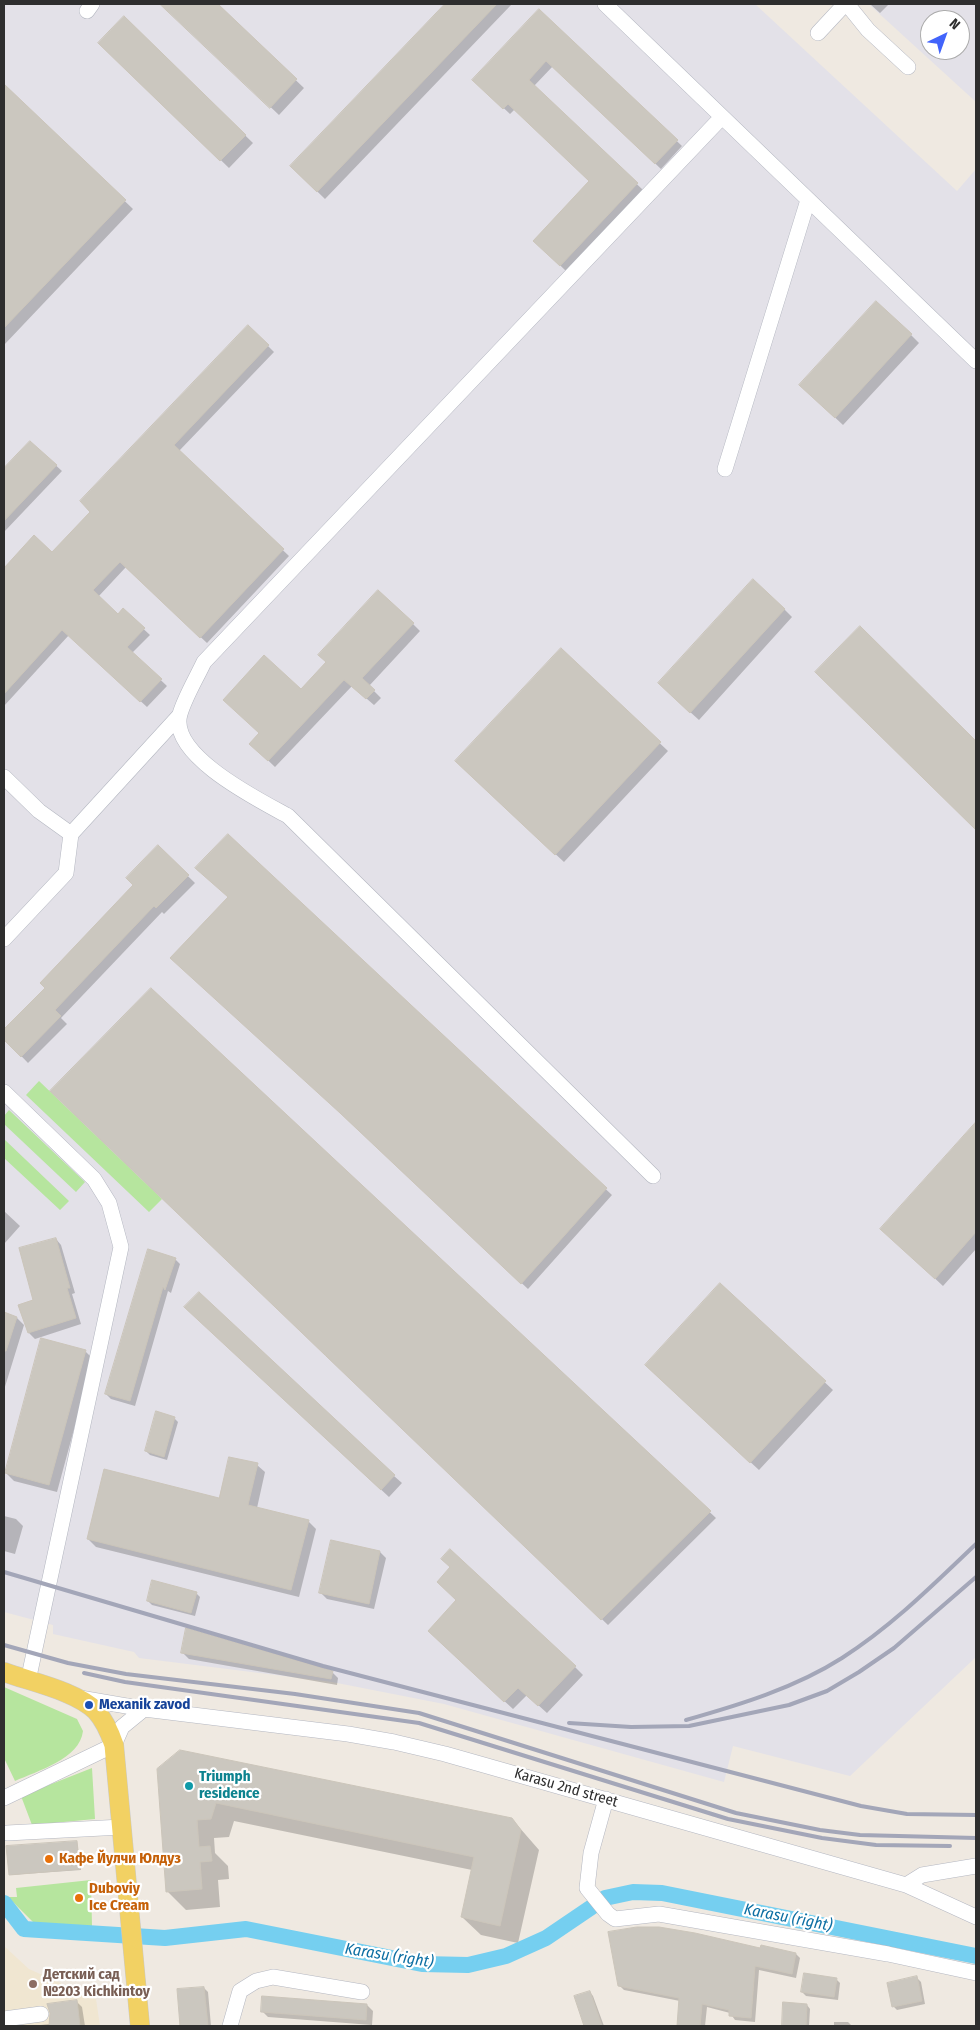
<!DOCTYPE html>
<html>
<head>
<meta charset="utf-8">
<style>
  body { margin:0 }
  #map { position:relative; width:980px; height:2030px; overflow:hidden; background:#efe9e1; font-family:"Fira Sans Condensed",sans-serif }
  canvas { display:block }
  .frame { position:absolute; inset:0; border:5px solid #2e2e2e; pointer-events:none }
  .north { position:absolute; left:920px; top:10px; width:50px; height:50px; box-sizing:border-box; background:#fff; border:1px solid #ababab; border-radius:50%; rotate:42deg; font-size:14px; font-weight:700; line-height:20px; text-align:center; color:#2e2e2e }
  .north::after { content:''; display:block; margin:auto; width:18px; height:22px; background:#4264fb; clip-path:polygon(50% 0,100% 100%,50% 72%,0 100%) }
</style>
</head>
<body>
<div id="map">
<canvas width="980" height="2030"></canvas>
<div class="frame"></div>
<div class="north">N</div>
</div>
<script>
const g = document.querySelector('canvas').getContext('2d');
g.lineJoin = 'round';
function paint(path, color) { g.fillStyle = color; g.fill(path, 'evenodd'); }
function stroke(path, color, width, dash) { g.strokeStyle = color; g.lineWidth = width; g.lineCap = dash ? 'butt' : 'round'; g.setLineDash(dash || []); g.stroke(path); }
function label(font, color, halo, rows, align = 'center') {
  g.font = font + ' "Fira Sans Condensed",sans-serif'; g.lineWidth = 4.5; g.setLineDash([]); g.textBaseline = 'middle'; g.strokeStyle = halo; g.fillStyle = color; for (const [text, x, y, turn = 0] of rows) {
    g.save(); g.translate(x, y); g.rotate((+turn || 0) * Math.PI / 180); g.textAlign = isNaN(turn) ? turn : align; if (halo) g.strokeText(text, 0, 0); g.fillText(text, 0, 0); g.restore();
  }
}
paint(new Path2D(`
  M4,4H755L957,191L976,169V1657L850,1776L733,1746L724,1782L444,1704L332,1682L139,1658L134,1652L53,1634V1625L4,1612Z
  M869,4H976V102L873,8ZM930,20H960V50H930Z`), '#e3e1e8');
paint(new Path2D(`
  M4,1946L29,1969L96,1999L100,2026H4Z`), '#f0e6d1');
paint(new Path2D(`
  M39,1081L162,1199L149,1212L26,1095Z
  M9,1110L85,1182L76,1192L4,1124V1116Z
  M4,1139L69,1201L60,1210L4,1158Z
  M4,1687L77,1719L83,1731C80,1759 37,1771 15,1781L4,1758Z
  M92,1768L95,1819L32,1825L21,1796Z
  M91,1880L92,1926L36,1925L8,1897H17L16,1888Z`), '#b6e59e');
paint(new Path2D(`
  M162,4H216L304,88L279,115Z
  M447,4H512L325,199L291,166Z
  M870,4H889L880,13Z
  M539,11L682,146L661,169L553,66L534,86L643,190L566,271L535,241L591,181L515,109L510,114L474,80Z
  M124,18L253,143L229,168L100,43Z
  M4,85L133,209L4,345Z
  M248,326L274,352L179,451L289,556L207,643L126,567L98,597L118,615L123,610L150,635L132,653L167,686L147,707L69,635L4,706V571L34,537L52,554L92,512Z
  M911,335L919,343L843,425L809,393Z
  M30,442L62,471L4,532V470Z
  M784,609L792,617L699,720L667,691Z
  M413,624L420,631L369,686L381,698L374,705L352,686L275,767L251,744L327,663Z
  M860,628L976,742V828L817,672Z
  M561,650L668,751L564,862L464,769Z
  M228,836L612,1195L528,1289L347,1119L229,897Z
  M158,847L195,883L164,914L162,912L61,1018L67,1024L28,1063L4,1038V1031L47,988L135,885Z
  M151,990L716,1518L608,1625L52,1091Z
  M976,1124V1249L943,1286L882,1229Z
  M4,1211L20,1226L4,1244Z
  M56,1239L61,1245L75,1293L72,1294L81,1324L35,1339L29,1333L20,1305L35,1301Z
  M175,1259L180,1264L171,1293L168,1291L135,1406L111,1399L106,1394Z
  M720,1285L833,1390L759,1470L654,1373Z
  M4,1314L17,1318L24,1325L4,1390Z
  M194,1315L394,1476L402,1483L389,1497Z
  M85,1351L93,1359L57,1492L14,1481L6,1473Z
  M174,1418L178,1422L167,1460L150,1455L146,1451Z
  M257,1465L265,1472L257,1508L308,1521L316,1529L299,1597L96,1547L88,1539L220,1499Z
  M4,1516L16,1519L23,1526L15,1554L4,1551Z
  M380,1552L386,1558L374,1609L327,1599L321,1593Z
  M196,1593L200,1597L195,1616L152,1605L148,1601Z
  M437,1639L575,1667L583,1675L547,1713L527,1695L513,1709Z
  M183,1653L332,1672L338,1678L337,1685L189,1659Z
  M158,1770L512,1819L539,1850L518,1943L481,1935L462,1917L472,1870L234,1821L229,1837L214,1838L215,1853L228,1866L229,1879L218,1880L220,1907L186,1910L167,1891Z
  M77,1842L81,1870L10,1875Z
  M761,1950L796,1954L800,1958L796,1978L759,1970L755,2022L735,2020L730,2013L707,2007L705,2026H678L680,2001L624,1990L619,1985Z
  M917,1978L921,1982L925,2004L897,2010L893,2006Z
  M836,1979L840,1983L838,2000L806,1996L802,1992Z
  M204,1988L208,1992L211,2026H181L178,1990Z
  M590,1992L593,1996L604,2026H586L575,1997Z
  M76,2001L82,2007L85,2026H30L50,2024Z
  M785,2003L807,2005L810,2009L809,2026H783Z
  M367,2005L373,2011L372,2025L268,2017L262,2011Z
  M834,2022H848L852,2026H834Z`), '#0003');
stroke(new Path2D(`
  M4,1903L24,1929L165,1938L246,1929L422,1964L468,1965L506,1956L546,1938L605,1898L633,1892L662,1893L976,1956`), '#75cff0', 16);
const building = new Path2D(`
  M160,4H218L297,79L270,108Z
  M445,4H497L317,192L290,166Z
  M539,9L678,140L655,164L546,61L529,80L638,183L560,266L533,241L589,181L508,104L503,109L472,80Z
  M124,16L246,135L220,161L98,43Z
  M4,84L126,200L4,328Z
  M876,301L912,334L835,418L799,385Z
  M248,325L269,345L174,445L284,549L200,638L120,562L93,590L118,614L123,608L145,628L127,647L162,679L140,702L62,630L4,694V568L34,535L52,552L90,512L80,501Z
  M30,441L57,465L4,521V468Z
  M753,579L785,609L690,713L658,683Z
  M378,590L414,623L362,678L375,690L366,699L344,680L268,761L249,744L259,733L223,700L264,655L301,689L326,662L318,655Z
  M860,626L976,741V830L815,672Z
  M561,648L661,742L555,855L455,761Z
  M228,834L607,1188L521,1284L340,1113L170,958L228,897L195,868Z
  M158,845L189,875L156,908L154,906L55,1010L61,1016L21,1057L4,1040V1029L45,988L40,983L133,885L126,878Z
  M151,988L711,1511L601,1620L50,1091Z
  M976,1122V1232L935,1279L880,1229Z
  M56,1238L70,1288H67L76,1318L28,1333L18,1305L33,1300L19,1248Z
  M148,1249L176,1258L165,1290L163,1287L130,1401L105,1394Z
  M720,1283L826,1381L750,1463L645,1365Z
  M199,1292L395,1475L381,1490L184,1307Z
  M4,1312L17,1317L6,1351H4Z
  M41,1338L86,1350L49,1485L5,1473Z
  M156,1411L175,1417L164,1457L145,1451Z
  M229,1457L258,1463L248,1505L309,1520L291,1590L87,1539L104,1469L219,1498Z
  M331,1540L380,1551L369,1604L319,1593Z
  M450,1549L576,1666L538,1706L518,1688L504,1702L428,1631L456,1600L437,1582L450,1567L441,1559Z
  M152,1580L197,1592L191,1613L147,1601Z
  M186,1628L333,1671L331,1679L181,1653Z
  M180,1750L512,1818L521,1830L500,1926L461,1917L474,1857L216,1803L211,1819L197,1820L199,1847L210,1846L212,1861L200,1862L202,1889L166,1892L157,1769Z
  M77,1841L80,1869L9,1875L6,1846Z
  M637,1927H659L695,1933L760,1948L761,1945L796,1953L792,1974L755,1966L751,2018L729,2016V2010L702,2004L700,2026H677L679,1998L618,1986L608,1932Z
  M804,1973L837,1978L834,1997L801,1992Z
  M917,1976L922,2001L892,2007L887,1983Z
  M204,1987L208,2026H180L177,1989Z
  M590,1991L602,2026H584L574,1996Z
  M262,1996L367,2004L366,2020L261,2012Z
  M77,2000L80,2026H49L50,2013L47,2004Z
  M783,2002L807,2004L806,2026H782Z`);
paint(building, '#cbc7bf');
stroke(building, '#cbc5ba', 1);
const minor = new Path2D(`
  M605,4L976,361
  M847,4L868,30L908,67
  M87,11L92,4
  M818,33L845,4
  M725,469L808,200
  M4,777L39,811L71,834L179,716
  M4,939L66,873L71,834
  M4,1092L94,1179L109,1203L121,1247L28,1681
  M653,1176L288,816C259,800 168,755 180,714C185,697 196,679 204,662L721,118
  M80,1698L144,1709L348,1734L394,1742L445,1754L906,1885L976,1917
  M4,1798L114,1745L122,1727L144,1709
  M606,1799L591,1853L587,1888L608,1914L615,1919L659,1914L888,1954L976,1973
  M7,1833L122,1827
  M906,1885L922,1875L976,1866
  M4,2019L41,2014
  M230,2026L240,1991L256,1981L273,1977L362,1992`);
const major = new Path2D(`
  M4,1672C31,1682 76,1691 96,1711C105,1721 110,1733 114,1745L140,2026`);
stroke(minor, '#b4b7c1', 16);
stroke(major, '#c9c9c9', 20);
stroke(minor, '#fff', 15);
stroke(major, '#f2d163', 19);
stroke(new Path2D(`
  M4,1572L323,1666L861,1806L907,1814L976,1815
  M4,1645L68,1663L126,1674L295,1694L419,1713L736,1813L820,1830L860,1835L976,1838
  M84,1673L125,1682L419,1723L728,1819L822,1838L876,1845L950,1846
  M686,1720C739,1705 795,1688 842,1658C892,1626 933,1585 976,1544
  M569,1723L631,1727L689,1726L789,1705L827,1691L859,1672L894,1648L976,1577`), '#a3a6b8', 4);
for (const [x, y, r, color] of [
  [89,1705,5,"#1a4fb4"],
  [189,1786,5,"#0f9aa8"],
  [49,1859,5,"#e8710a"],
  [79,1898,5,"#e8710a"],
  [33,1984,5,"#8d6e63"]
]) { const dot = new Path2D(); dot.arc(x, y, r, 0, 2 * Math.PI); g.fillStyle = color; g.fill(dot); stroke(dot, '#fff', 2); }
label('bold 15px', '#164399', '#fff', [
  ["Mexanik zavod",99,1705]
], 'left');
label('bold 15px', '#0d838f', '#fff', [
  ["Triumph",199,1777],
  ["residence",199,1794]
], 'left');
label('15px', '#2e2e2e', '#fff', [
  ["Karasu 2nd street",566,1788,16]
]);
label('bold 15px', '#c56008', '#fff', [
  ["Кафе Йулчи Юлдуз",59,1859],
  ["Duboviy",89,1889],
  ["Ice Cream",89,1906]
], 'left');
label('bold 15px', '#785e54', '#fff', [
  ["Детский сад",43,1975],
  ["№203 Kichkintoy",43,1992]
], 'left');
label('italic 16px', '#0d6fa3', '#fff', [
  ["Karasu (right)",788,1918,11],
  ["Karasu (right)",389,1956,9]
]);
</script>
</body>
</html>
